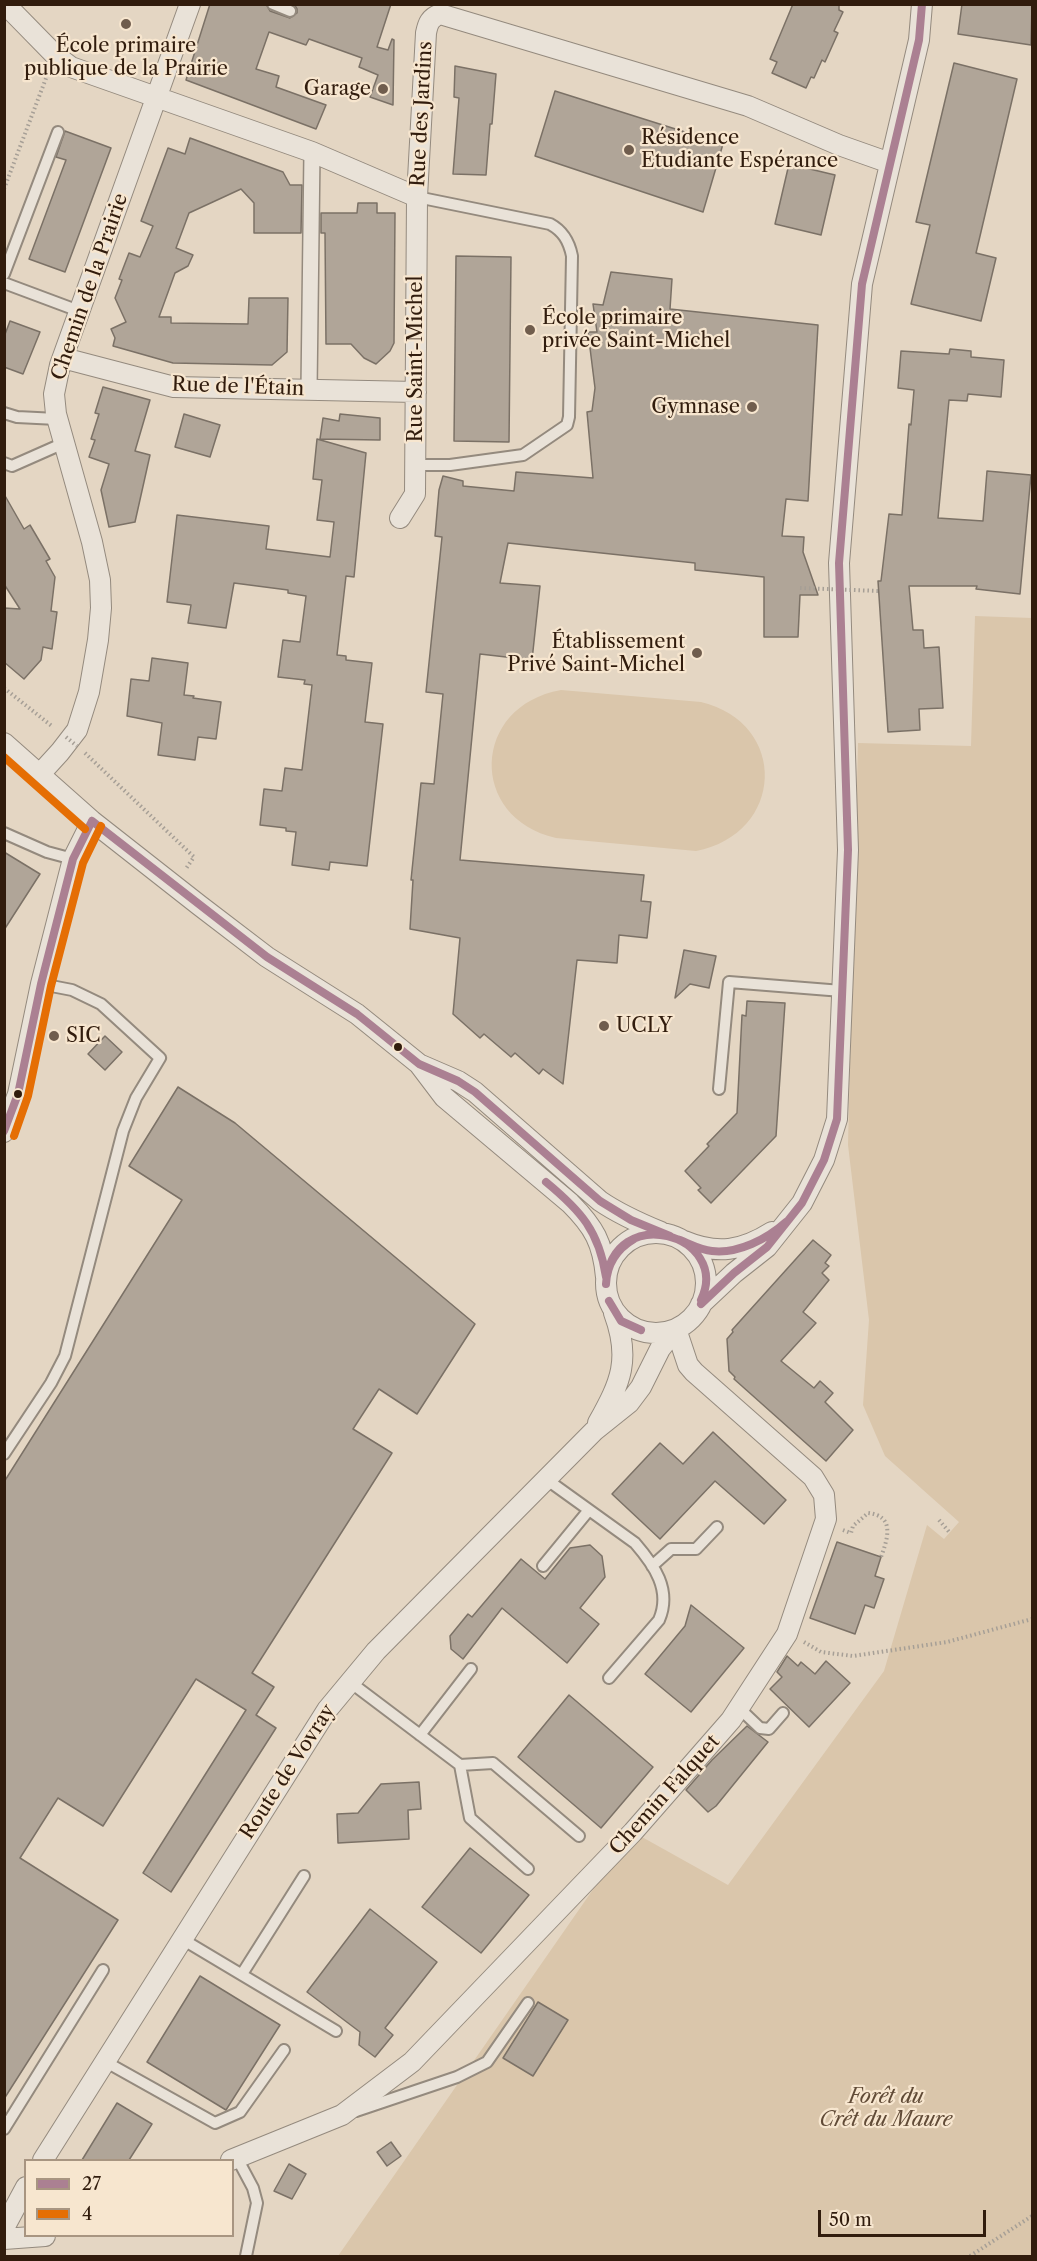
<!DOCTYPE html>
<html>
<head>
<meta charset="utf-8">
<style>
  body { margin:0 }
  #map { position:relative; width:1037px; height:2261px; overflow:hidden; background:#e4d6c3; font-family:"Libre Caslon Text",serif }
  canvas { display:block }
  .frame { position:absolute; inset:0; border:6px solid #311c0d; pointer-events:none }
  .legend { position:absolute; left:24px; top:2159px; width:210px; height:78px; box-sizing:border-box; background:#f7e6cf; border:2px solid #a89581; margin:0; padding:8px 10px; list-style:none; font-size:18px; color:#311c0d }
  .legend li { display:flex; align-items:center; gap:12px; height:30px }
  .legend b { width:30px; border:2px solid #a89581 }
  .scale { position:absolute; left:818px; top:2210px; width:168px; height:27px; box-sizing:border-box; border:3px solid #311c0d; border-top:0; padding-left:8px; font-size:18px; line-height:21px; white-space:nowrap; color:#311c0d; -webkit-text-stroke:4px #f7e6cf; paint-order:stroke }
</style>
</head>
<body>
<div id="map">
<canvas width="1037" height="2261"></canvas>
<div class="frame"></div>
<ul class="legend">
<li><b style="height:8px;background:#ab8092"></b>27</li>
<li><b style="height:8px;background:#e56e04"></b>4</li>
</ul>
<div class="scale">50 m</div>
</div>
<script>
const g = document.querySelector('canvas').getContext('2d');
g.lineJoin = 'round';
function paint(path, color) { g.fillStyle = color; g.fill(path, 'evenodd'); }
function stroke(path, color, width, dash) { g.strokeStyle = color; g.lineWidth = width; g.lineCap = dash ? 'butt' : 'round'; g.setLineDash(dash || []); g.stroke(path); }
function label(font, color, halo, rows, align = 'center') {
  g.font = font + ' "Libre Caslon Text",serif'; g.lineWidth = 4.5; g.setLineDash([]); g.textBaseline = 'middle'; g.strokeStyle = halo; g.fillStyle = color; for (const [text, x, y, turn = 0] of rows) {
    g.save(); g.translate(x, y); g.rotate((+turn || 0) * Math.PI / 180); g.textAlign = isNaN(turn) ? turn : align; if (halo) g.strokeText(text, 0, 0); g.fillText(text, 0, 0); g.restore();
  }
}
paint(new Path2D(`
  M975,616L1032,618V2256H338L633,1832L728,1885L884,1671L927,1525L944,1539L959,1522L885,1456L863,1405L869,1320L848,1145L858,743L971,746Z
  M561,690L701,702C789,723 785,834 696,851L556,838C468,818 471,706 561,690Z`), '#dac6ab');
const building = new Path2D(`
  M210,4H266L270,11L290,18L297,13V9L294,4H391L377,47L388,50L392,39L394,40L393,105L370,97L378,75L359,67L362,58L309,39L306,45L269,32L256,69L279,76L276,87L326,105L316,129L186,80Z
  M793,4H839V10L843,12L834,31L838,33L825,62L822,60L814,78L811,77L806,88L772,73L777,62L770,59Z
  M962,4H1032L1031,45L958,34Z
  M954,63L1017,79L976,253L996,258L981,321L911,304L930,225L916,222Z
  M455,66L496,74L492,124H490L486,175L453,174L459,98L454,97Z
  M555,91L723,144L703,212L535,156Z
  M65,131L111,148L65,272L29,259L66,160L56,157Z
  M190,138L283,172L290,185H302L301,233H254V203L241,189L189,213L176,248L193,255L188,266L175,273L159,317H171V323L248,324L249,298H288L287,352L272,365L173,363L113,346L115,338L111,329L126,322L115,298L122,280L119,279L129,253L140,257L153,226L141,221L168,148L185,154Z
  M789,164L835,175L821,235L775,224Z
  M358,203H377V213H395L394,343L390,351L376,364L364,358L351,344H326L325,233H321V213H357Z
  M456,256L511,257L509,442L454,441Z
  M611,272L672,279L670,309L818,325L808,501L786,499L782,536L804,537L803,552L818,595H800L798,637H764V577L695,570V563L508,543L500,583L540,586L532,660L480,654L460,860L644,875L641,901L651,902L647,938L619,935L617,963L577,960L563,1084L543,1069L539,1074L515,1053L511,1057L484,1034L480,1038L453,1014L460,938L410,929L413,880H411L421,783L434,784L443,694L426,692L442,537L435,536L439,490L443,476L463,481V486L514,491L516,472L593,478L587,412L592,411L595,388L588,332H597L593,304L603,305Z
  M10,321L40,332L23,374L4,367V337Z
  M950,349L971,351V357L1004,360L1001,397L968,394L967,401L949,400L938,518L983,521L987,471L1031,475L1020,594L976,589L977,586H909L913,630H923L924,648L939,647L943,708L919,709L920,730L888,732L878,581H881L889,514L902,515L909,424L911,425L914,390L898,388L901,351L949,354Z
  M103,387L150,400L135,451L150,455L135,522L109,527L101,490L109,464L89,457L95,440L91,439L99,414L95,413Z
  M184,414L220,425L210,457L175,447Z
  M340,414L380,418V440L320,439L323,418L339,421Z
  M317,439L366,453L354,577L346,576L337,655L346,656V660L372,663L365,722L383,724L367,866L330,862L329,870L292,865L296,832L286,831V828L260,825L264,789L282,791L285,768L302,770L312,685L304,684L305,680L278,677L283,640L300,642L306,596L288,593V590L234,583L226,628L188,623L191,605L167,602L177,515L269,526L266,549L330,557L334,522L317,520L322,480L313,479Z
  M4,494L24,529L30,525L50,559L46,561L55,577L51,611L57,612L52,649L43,647L41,660L24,679L4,662V608L20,609L4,584Z
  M152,658L188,663L184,695L194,696L193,698L221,702L216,739L198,737L195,760L158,755L162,723L127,716L131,679L149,681Z
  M4,852L40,874L4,930Z
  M684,950L716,956L709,988L690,984L675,998Z
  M747,1001L785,1003L776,1136L711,1203L698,1190L701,1188L685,1171L709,1146L707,1144L737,1113L742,1015L746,1016Z
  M105,1036L122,1052L105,1070L88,1054Z
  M178,1087L235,1123L475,1324L417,1414L379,1389L353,1429L392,1453L252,1673L274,1687L256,1715L276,1728L171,1892L143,1873L246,1710L196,1679L103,1826L58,1798L20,1858L118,1920L4,2099V1482L182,1200L129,1166Z
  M813,1240L831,1255L825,1263L829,1266L822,1273L829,1280L803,1312L816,1323L781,1361L814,1388L820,1381L833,1393L825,1402L853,1430L826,1461L734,1379L735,1377L729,1371L727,1339L733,1332L732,1330Z
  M713,1432L786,1500L764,1524L715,1481L660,1539L612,1494L660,1443L683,1464Z
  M837,1542L881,1557L875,1576L884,1579L874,1608L865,1605L855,1634L810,1618Z
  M590,1545L602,1556L605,1577L580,1608L599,1624L567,1663L502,1608L463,1659L451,1649L450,1636L468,1614L472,1617L521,1559L545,1579L570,1548Z
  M691,1605L744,1648L691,1712L645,1674L685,1626Z
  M787,1656L798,1666L801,1662L815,1674L826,1661L850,1683L809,1727L770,1689L782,1677L777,1672Z
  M569,1695L653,1767L601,1828L518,1757Z
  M747,1726L768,1742L716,1806L708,1812L686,1790L712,1760Z
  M419,1782L421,1809L408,1810L409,1839L338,1843L337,1814L358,1813L381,1784Z
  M470,1848L529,1895L481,1953L422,1907Z
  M370,1909L437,1962L385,2028L393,2035L375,2057L359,2045L360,2032L307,1992Z
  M200,1976L280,2025L226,2110L147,2062Z
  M538,2002L568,2020L533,2076L503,2058Z
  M117,2103L152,2124L129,2160H82Z
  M391,2142L401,2156L387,2166L377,2152Z
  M289,2164L306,2174L292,2199L274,2191Z`);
paint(building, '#b0a598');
stroke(building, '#7b7166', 1.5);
const service = new Path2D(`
  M273,4L290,11
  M4,274L58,132
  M4,283L79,311
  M4,413L17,417L57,419
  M4,463L12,466L64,443
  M416,465H450L523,455L567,425L569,417L572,256C569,241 563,231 550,224L417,197
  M4,833L47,852L73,859
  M719,1089L729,982L842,991
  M4,1454L51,1383L65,1356L123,1131L136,1098L160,1058L101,1004L72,990L41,984
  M546,1479L635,1543C654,1565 672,1590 659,1620L609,1678
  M543,1566L589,1510
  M652,1566L671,1549H696L717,1527
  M350,1682L460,1765L493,1763L579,1836
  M739,1708L760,1728L769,1729L783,1713
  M420,1735L471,1669
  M460,1765L470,1818L528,1869
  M182,1939L336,2031
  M242,1974L304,1876
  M106,2062L215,2123L240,2112L284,2050
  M356,2111L457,2077L487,2062L528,2003
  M4,2129L103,1970
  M237,2158L253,2188L257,2203L246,2256`);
const pedestrian = new Path2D(`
  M309,389L312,152`);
const minor = new Path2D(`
  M5,4L55,55L71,67L312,152L417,197
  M63,358L174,387L416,392
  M400,518L415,494L417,197L426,33C428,23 430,18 440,14L748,106L839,145L890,163
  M4,743L92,821L199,905L267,957L357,1014L419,1064L444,1097L570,1203C594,1227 603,1243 606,1277
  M39,775L60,752L77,730L89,692L98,640L101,608L100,580L92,542L56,414L54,394L60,365L190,4
  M421,1065L458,1081L475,1092L600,1201C619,1214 639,1223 661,1232
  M4,1132L18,1094L41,984L73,859L92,821
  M606 1283a50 50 0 1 1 100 0a50 50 0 1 1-100 0Z
  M684,1241C717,1255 742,1251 772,1232
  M701,1304L734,1273L767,1247L802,1203L824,1160L837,1119L848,850L839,563L862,284L919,40L922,4
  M598,1423C621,1382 631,1359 614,1313
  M43,2160L327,1710L376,1651L594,1431L629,1403L641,1387L660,1349L676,1329
  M231,2160L342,2115L412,2062L633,1832L731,1720L787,1634L826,1519L824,1495L813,1477L694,1372L688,1365L676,1329
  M4,2228L26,2187
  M4,2239L45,2236`);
stroke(service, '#948a7e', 14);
stroke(pedestrian, '#948a7e', 18);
stroke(minor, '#948a7e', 22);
stroke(new Path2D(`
  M4,189L48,73
  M4,688L53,727
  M85,753L194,857L185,870
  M939,1520L950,1533
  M843,1530L851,1533L853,1526L868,1513C895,1516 888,1538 881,1557
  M804,1642L821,1652L853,1656L947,1642L1032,1619
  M970,2256L1032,2216`), '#a69f96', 4, [1.5, 3]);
stroke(service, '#e9e2d8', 10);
stroke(pedestrian, '#e9e2d8', 15);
stroke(minor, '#e9e2d8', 20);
stroke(new Path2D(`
  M800,588L879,591
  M66,737L77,746`), '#a69f96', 4, [1.5, 3]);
stroke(new Path2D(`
  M92,821L267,957L357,1014L419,1064L458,1081L475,1092L600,1201L631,1220L670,1236
  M4,1131L18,1094L41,984L73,859L92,821
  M546,1182C581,1211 599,1231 606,1277
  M680,1240C690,1244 701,1250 712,1251C738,1254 767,1239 786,1222
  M606,1284C607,1264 617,1249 634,1239
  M606,1284C612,1200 732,1235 701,1300
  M609,1301L621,1321L641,1330
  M701,1304L734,1273L767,1247L802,1203L824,1160L837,1119L848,850L839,563L862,284L919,40L922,4`), '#ab8092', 8);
stroke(new Path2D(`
  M4,757L85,829
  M14,1136L28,1096L51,986L83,863L101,826`), '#e56e04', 8);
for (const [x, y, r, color] of [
  [126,24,6,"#705d4d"],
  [383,89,6,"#705d4d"],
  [629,150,6,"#705d4d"],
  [530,330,6,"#705d4d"],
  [752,407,6,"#705d4d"],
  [697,653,6,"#705d4d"],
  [604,1026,6,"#705d4d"],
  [54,1036,6,"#705d4d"],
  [398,1047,5,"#311c0d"],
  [18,1094,5,"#311c0d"]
]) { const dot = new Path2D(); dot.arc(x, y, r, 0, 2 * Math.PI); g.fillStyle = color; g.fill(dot); stroke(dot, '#f7e6cf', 2); }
label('20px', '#311c0d', '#f7e6cf', [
  ["École primaire",126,46,"center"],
  ["publique de la Prairie",126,69,"center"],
  ["Garage",371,89,"right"],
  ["Résidence",641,138],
  ["Etudiante Espérance",641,161],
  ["École primaire",542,318],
  ["privée Saint-Michel",542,341],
  ["Gymnase",740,407,"right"],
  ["Établissement",685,642,"right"],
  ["Privé Saint-Michel",685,665,"right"],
  ["UCLY",616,1026],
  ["SIC",66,1036]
], 'left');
label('20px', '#311c0d', '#f7e6cf', [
  ["Rue des Jardins",422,114,-87],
  ["Chemin de la Prairie",90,287,-71],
  ["Rue Saint-Michel",416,359,-90],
  ["Rue de l'Étain",238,387,2],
  ["Route de Vovray",288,1772,-57],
  ["Chemin Falquet",665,1795,-48]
]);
label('italic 20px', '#614b37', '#f7e6cf', [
  ["Forêt du",886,2097],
  ["Crêt du Maure",886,2120]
]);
</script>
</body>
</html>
